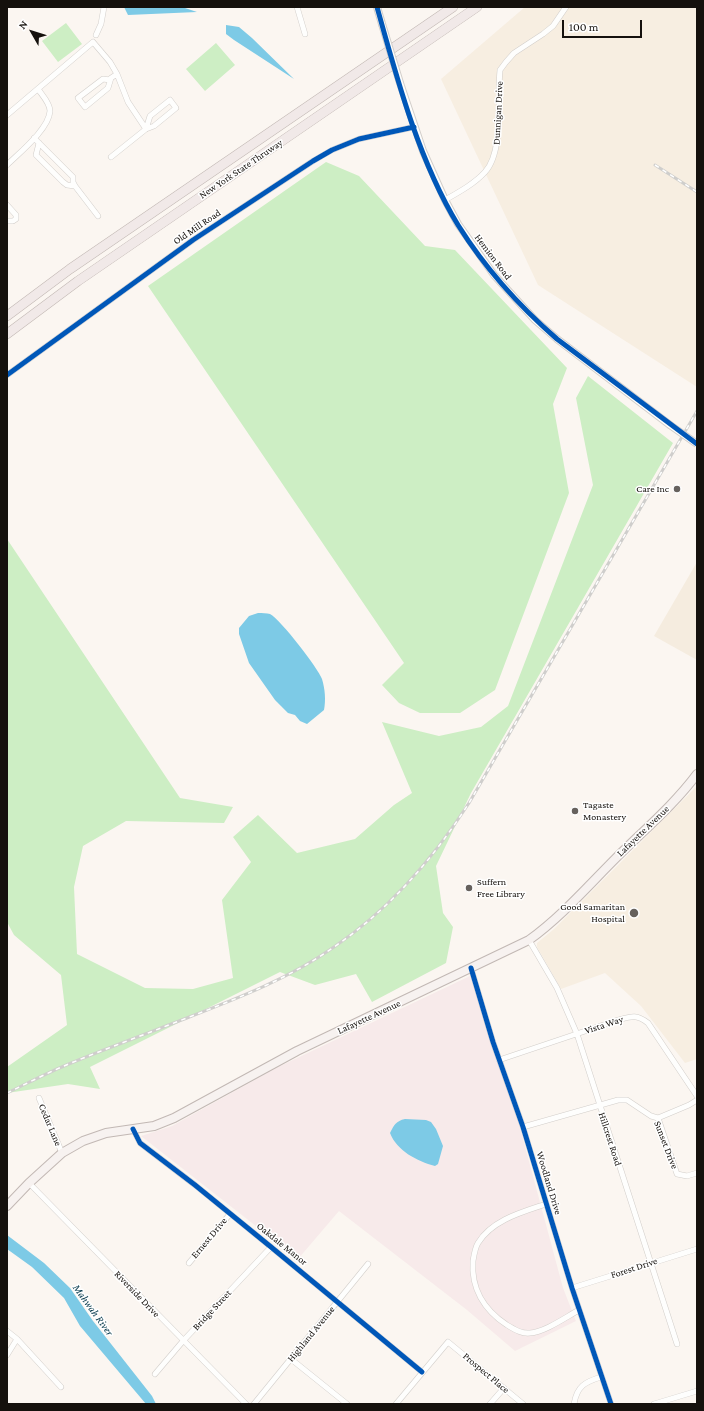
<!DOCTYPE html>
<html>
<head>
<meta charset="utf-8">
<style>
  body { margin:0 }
  #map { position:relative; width:704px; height:1411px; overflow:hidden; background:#fbf6f1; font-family:"Crimson Pro",serif }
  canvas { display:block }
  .frame { position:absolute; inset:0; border:8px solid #15110d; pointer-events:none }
  .north { position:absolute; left:12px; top:12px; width:40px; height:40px; -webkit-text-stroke:3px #fff; paint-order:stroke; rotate:309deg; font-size:11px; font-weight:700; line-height:16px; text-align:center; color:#15110d }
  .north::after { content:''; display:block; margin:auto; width:14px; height:18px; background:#15110d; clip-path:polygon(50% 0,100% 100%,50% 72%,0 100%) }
  .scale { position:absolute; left:562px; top:20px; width:80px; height:18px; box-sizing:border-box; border:2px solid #15110d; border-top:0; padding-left:5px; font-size:12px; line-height:14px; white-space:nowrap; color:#15110d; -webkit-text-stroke:3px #fff; paint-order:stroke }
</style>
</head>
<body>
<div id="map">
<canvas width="704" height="1411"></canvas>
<div class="frame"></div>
<div class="north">N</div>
<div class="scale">100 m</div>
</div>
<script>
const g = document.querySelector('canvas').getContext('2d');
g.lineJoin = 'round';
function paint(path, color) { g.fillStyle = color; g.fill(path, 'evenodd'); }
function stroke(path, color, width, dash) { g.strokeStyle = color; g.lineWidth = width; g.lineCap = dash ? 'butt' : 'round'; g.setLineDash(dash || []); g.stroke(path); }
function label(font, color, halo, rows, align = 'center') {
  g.font = font + ' "Crimson Pro",serif'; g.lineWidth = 3; g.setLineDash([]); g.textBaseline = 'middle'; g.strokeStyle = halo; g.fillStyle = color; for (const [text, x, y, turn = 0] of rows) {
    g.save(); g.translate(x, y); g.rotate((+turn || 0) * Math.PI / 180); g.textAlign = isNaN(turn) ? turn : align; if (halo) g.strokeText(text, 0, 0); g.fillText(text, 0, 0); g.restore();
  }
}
paint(new Path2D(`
  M697,562V660L654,636Z`), '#f5ecdf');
paint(new Path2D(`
  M525,7H697V387L538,285L441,79Z
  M697,786V1059L685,1063L641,1006L605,973L561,989L537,947V943L554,929Z`), '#f7eee1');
paint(new Path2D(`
  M470,976L504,1068L563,1288L576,1321L515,1351L467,1310L339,1211L298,1259L141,1136L172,1126L276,1068Z`), '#f7eaea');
paint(new Path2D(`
  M66,23L82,44L58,62L42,41Z
  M216,43L235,65L205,91L186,69Z
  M326,162L359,176L425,246L455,250L567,368L553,404L569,493L495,690L460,713H420L399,703L382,685L404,663L148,286Z
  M588,376L673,443L471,793L436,866L443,913L453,927L446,963L372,1002L356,974L315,985L280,972L90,1067L100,1089L68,1084L7,1093V1067L67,1025L61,975L14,935L7,922V539L180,798L233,807L224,823L126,821L83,846L74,887L77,954L145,988L193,989L233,978L222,900L251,862L233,837L258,815L297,853L355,839L394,805L412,793L382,722L439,736L481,727L508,706L593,485L576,398Z`), '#cdeec4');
paint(new Path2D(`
  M124,7H182L197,12L128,15Z
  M226,25L239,27L252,38L294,79L234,40L226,34Z
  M258,613C262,613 267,613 270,614C281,620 318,668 322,679C325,689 326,700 324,710L307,724L300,721L295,715L288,713L275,700L249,663L239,634V628L249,616Z
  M405,1119L426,1120L431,1122L436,1129L443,1146L438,1164L435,1166C417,1161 397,1151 390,1133C394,1125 396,1121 405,1119Z
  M7,1235L44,1263L70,1288L93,1321L152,1396L156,1404H146L80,1326L64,1298L32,1267L7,1249Z`), '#7dcae6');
const minor = new Path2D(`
  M297,7L305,34
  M96,35L101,24L104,7
  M110,80L103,79L78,98L85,107L108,88L111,78L117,74
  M7,115L93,42L110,62L117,74L128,102L146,129
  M34,138L73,177V182L75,186L98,216
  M39,143L36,155L63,182L67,185L75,186
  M111,157L146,129L154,126L176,108L170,100L150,116L146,129
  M7,165C19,153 49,129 50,111C50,103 42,95 38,89
  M445,200C459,192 474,184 485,172C504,152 497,98 500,70L506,62L514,53L543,34L553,26L566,7
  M7,205L16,215V219L13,221H7
  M7,375L193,240L313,161L332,150L359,139L414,127
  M529,940L557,988L577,1034L677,1344
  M471,968L493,1042L523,1127L572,1288L611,1404
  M499,1060L615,1021C630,1017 635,1013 648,1023L697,1096
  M39,1098L62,1153
  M658,1118L677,1174L687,1176L697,1173
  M658,1118L689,1105L697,1100
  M523,1127L618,1100H627L651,1116L658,1118
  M133,1129L140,1143L195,1185L271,1247L422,1372
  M29,1183L246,1404
  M546,1204C522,1212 492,1220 478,1243C475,1248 474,1255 473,1261C471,1288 484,1310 507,1325C514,1329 521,1334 530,1333C545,1332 566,1317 579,1310
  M189,1263L230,1214
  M572,1288L697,1249
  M7,1331L17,1339L61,1387
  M7,1355L17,1339
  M291,1359L347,1404
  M155,1374L183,1341L271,1247
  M254,1404L368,1264
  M396,1404L448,1342L523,1404
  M490,1404L504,1388
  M574,1404C577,1386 585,1382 601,1377
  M654,1404L697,1391`);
const tertiary = new Path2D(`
  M377,7L382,24
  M400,83L423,151L445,200L458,224L494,275L535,320L557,339L670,425`);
const primary = new Path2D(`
  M7,1206L29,1183L62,1153L83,1141L106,1133L154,1126L174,1118L297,1051L529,940C561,917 587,887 615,859C643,831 674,805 697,774`);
const motorway = new Path2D(`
  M7,316L70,269L453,7
  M7,334L78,281L477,7`);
stroke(minor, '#d2ceca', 6);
stroke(tertiary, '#d2ceca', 8);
stroke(primary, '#c2b8b4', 10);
stroke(motorway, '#c2b8b4', 10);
stroke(minor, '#fefefd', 5);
stroke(tertiary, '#fefefd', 6);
stroke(primary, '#f7f2f0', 8);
stroke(motorway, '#f1e9e8', 9);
const rail = new Path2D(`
  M655,165L697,192
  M7,1093C26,1084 45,1074 64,1066C102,1050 141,1036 179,1021C233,1000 287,980 334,947C390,909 433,859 469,803L697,411`);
stroke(rail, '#cfcecc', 3);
stroke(rail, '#fff', 1.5, [4.5]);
const tertiaryBridge = new Path2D(`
  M382,24L400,83
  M670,425L697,444`);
stroke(tertiaryBridge, '#d2ceca', 8, []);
stroke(tertiaryBridge, '#fefefd', 6);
stroke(new Path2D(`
  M377,7C397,79 419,161 458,225C485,268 519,306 557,339L697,444
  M7,375L193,240L313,161L332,150L359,139L414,127
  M471,968L493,1042L523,1127L572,1288L611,1404
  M133,1129L140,1143L195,1185L271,1247L422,1372`), '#0057b8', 5);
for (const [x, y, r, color] of [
  [677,489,4,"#66615d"],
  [575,811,4,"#66615d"],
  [469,888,4,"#66615d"],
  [634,913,5,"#66615d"]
]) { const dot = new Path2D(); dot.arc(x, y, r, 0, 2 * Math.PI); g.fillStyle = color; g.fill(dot); stroke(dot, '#fff', 1.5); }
label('10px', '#15110d', '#fff', [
  ["Dunnigan Drive",498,113,-87],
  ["New York State Thruway",241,169,-34],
  ["Old Mill Road",197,227,-34],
  ["Hemion Road",493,257,53],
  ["Lafayette Avenue",643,831,-44],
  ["Lafayette Avenue",369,1017,-25],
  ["Vista Way",604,1025,-18],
  ["Cedar Lane",50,1125,67],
  ["Hillcrest Road",610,1139,72],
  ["Sunset Drive",666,1145,69],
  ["Woodland Drive",549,1183,73],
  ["Ernest Drive",209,1238,-50],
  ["Oakdale Manor",282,1244,39],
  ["Forest Drive",634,1268,-18],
  ["Riverside Drive",137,1294,46],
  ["Bridge Street",212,1310,-47],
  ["Highland Avenue",311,1334,-51],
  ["Prospect Place",486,1373,40]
]);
label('10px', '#15110d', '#fff', [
  ["Care Inc",669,489],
  ["Tagaste",583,805,"left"],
  ["Monastery",583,817,"left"],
  ["Suffern",477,882,"left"],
  ["Free Library",477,894,"left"],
  ["Good Samaritan",625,907],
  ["Hospital",625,919]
], 'right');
label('italic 11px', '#0c3e50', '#fff', [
  ["Mahwah River",93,1310,54]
]);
</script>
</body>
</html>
